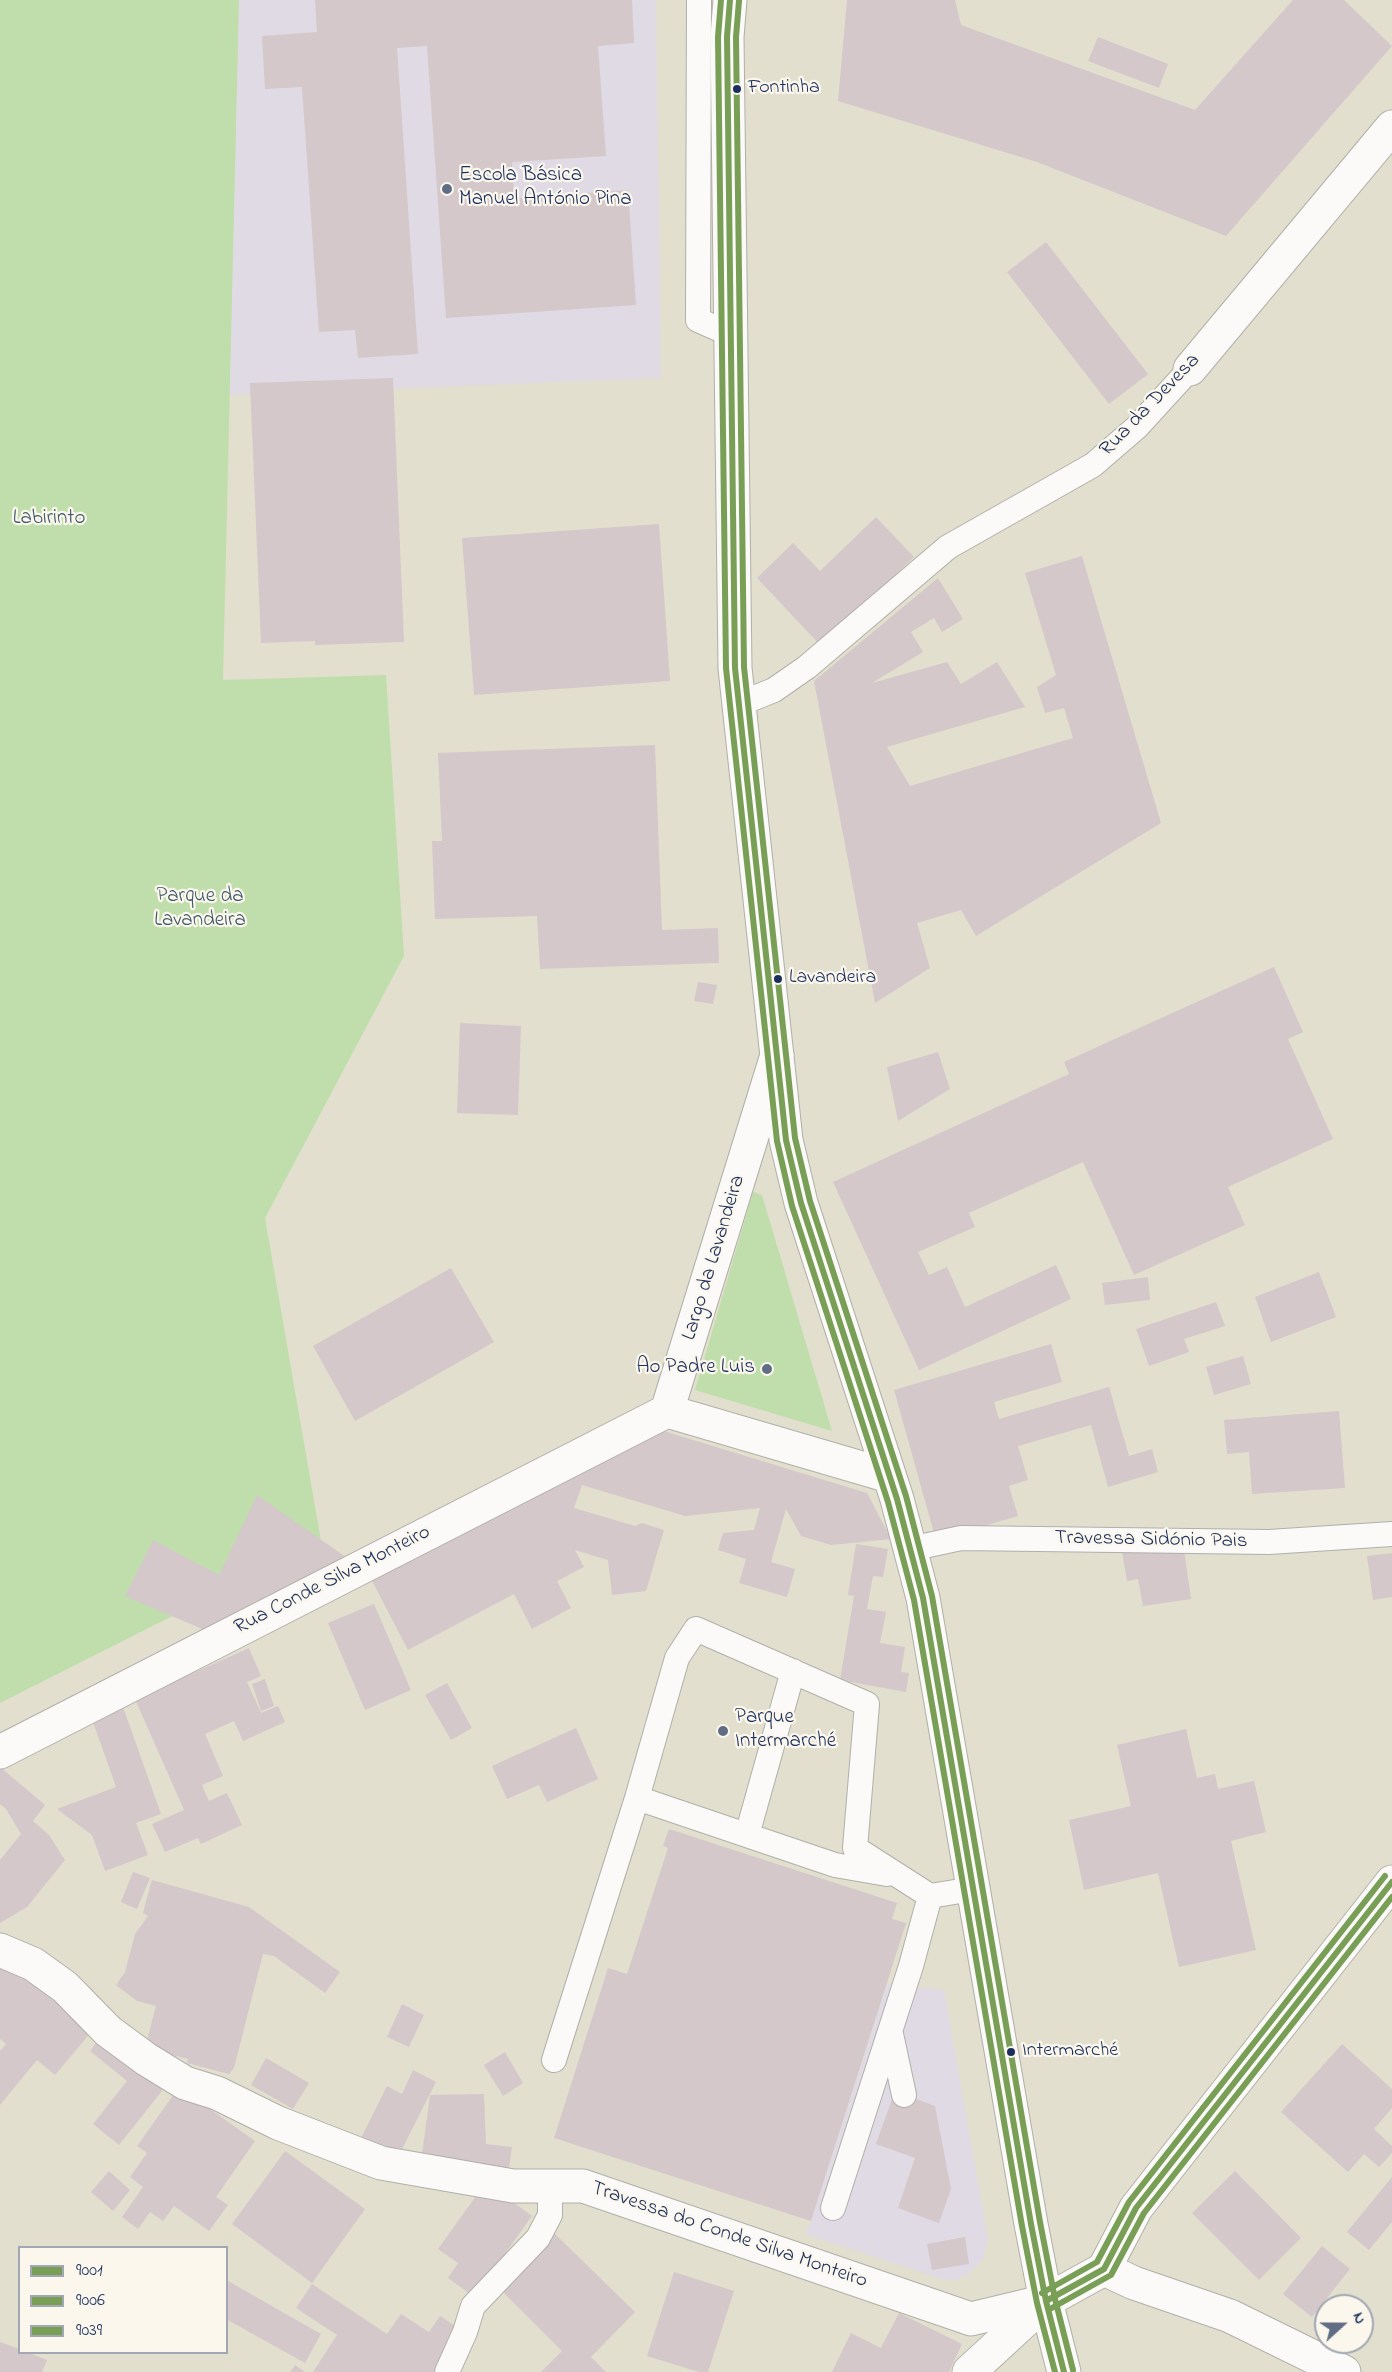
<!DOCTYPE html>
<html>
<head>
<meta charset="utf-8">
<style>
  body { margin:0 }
  #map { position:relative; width:1392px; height:2372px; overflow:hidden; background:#e2dfce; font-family:"Indie Flower",sans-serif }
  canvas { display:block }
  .legend { position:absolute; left:18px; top:2246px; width:210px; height:108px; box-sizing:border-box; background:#fbf7ec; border:2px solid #a1a7b3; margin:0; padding:8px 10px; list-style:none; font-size:18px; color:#1b2f5e }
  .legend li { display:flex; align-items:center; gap:12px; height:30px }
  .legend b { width:30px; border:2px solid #a1a7b3 }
  .north { position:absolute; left:1314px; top:2294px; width:60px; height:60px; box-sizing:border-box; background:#fbf7ec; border:2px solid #a1a7b3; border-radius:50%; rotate:69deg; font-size:16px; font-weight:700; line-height:24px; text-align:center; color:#1b2f5e }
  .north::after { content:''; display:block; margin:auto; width:21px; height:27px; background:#616d85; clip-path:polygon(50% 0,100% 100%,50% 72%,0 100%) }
</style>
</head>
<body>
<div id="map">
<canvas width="1392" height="2372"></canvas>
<ul class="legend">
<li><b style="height:8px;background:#799f57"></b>9001</li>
<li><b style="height:8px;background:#799f57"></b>9006</li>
<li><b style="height:8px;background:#799f57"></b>9039</li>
</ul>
<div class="north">N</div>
</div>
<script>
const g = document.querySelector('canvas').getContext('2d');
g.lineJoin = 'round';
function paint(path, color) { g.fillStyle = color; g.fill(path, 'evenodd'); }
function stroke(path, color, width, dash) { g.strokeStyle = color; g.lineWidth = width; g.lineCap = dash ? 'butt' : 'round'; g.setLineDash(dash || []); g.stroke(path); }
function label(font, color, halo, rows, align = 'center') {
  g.font = font + ' "Indie Flower",sans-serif'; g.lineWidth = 4.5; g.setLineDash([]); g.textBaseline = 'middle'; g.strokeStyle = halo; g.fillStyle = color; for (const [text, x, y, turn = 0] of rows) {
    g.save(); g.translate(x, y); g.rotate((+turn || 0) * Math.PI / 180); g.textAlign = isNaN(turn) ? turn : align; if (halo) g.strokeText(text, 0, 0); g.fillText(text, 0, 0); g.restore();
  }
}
paint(new Path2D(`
  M239,0H656L661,378L230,395Z
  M887,1984L944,1990L988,2239L983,2260L967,2275L956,2280H945L805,2234L811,2221Z`), '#dfdae4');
paint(new Path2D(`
  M0,0H239L223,680L386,675L404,956L265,1218L321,1541L0,1703Z
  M753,1192L762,1195L832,1431L695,1390Z`), '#c0deab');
paint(new Path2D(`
  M315,0H632L634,43L598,46L606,156L512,162L514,198L628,190L636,305L446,318L427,46L397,48L418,354L358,358L355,330L319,332L302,87L265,89L262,36L317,32Z
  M847,0H955L961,25L1195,110L1293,0H1344L1392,46L1226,236L1037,162L838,101Z
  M1098,37L1168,64L1159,88L1088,61Z
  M1046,242L1148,374L1109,404L1007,272Z
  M393,378L404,642L315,645V641L261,643L250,383Z
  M876,517L914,557L821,646L757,578L793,543L820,571Z
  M659,524L670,681L474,695L462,538Z
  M1082,556L1161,823L976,936L961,910L917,923L930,968L875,1003L814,681L938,578L963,619L942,632L934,618L911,632L923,652L872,683L947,662L961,684L997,662L1025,707L887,747L910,786L1073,738L1064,708L1045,713L1037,687L1056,675L1025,573Z
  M655,745L662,930L718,928L719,963L540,969L537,916L435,919L432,841H442L438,753Z
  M1274,967L1303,1032L1288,1039L1333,1139L1228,1187L1245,1225L1134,1275L1083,1162L969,1213L975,1227L918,1252L929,1275L947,1267L965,1307L1056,1265L1071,1299L919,1370L833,1182L1069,1074L1064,1062Z
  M698,982L717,985L713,1004L694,1001Z
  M460,1023L521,1026L518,1115L457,1113Z
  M938,1052L950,1089L898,1121L887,1067Z
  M451,1268L494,1342L355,1421L313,1346Z
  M1319,1272L1336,1317L1271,1342L1255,1297Z
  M1148,1277L1150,1300L1105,1305L1102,1283Z
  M1216,1302L1225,1326L1184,1339L1189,1352L1149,1366L1136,1329Z
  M1051,1344L1062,1382L994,1402L999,1419L1109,1387L1129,1456L1152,1449L1158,1472L1108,1487L1091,1425L1018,1446L1028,1480L1009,1486L1018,1516L936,1540L894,1390Z
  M1243,1356L1251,1384L1214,1395L1206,1367Z
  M1339,1411L1345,1488L1252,1494L1249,1452L1227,1454L1224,1420Z
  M657,1429L867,1493L891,1539L831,1545L801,1536L786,1509L771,1562L795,1569L787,1597L739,1583L746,1559L718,1550L723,1533L754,1530L760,1508L685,1516L582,1485L574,1508L635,1526L642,1523L664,1530L646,1591L612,1595L608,1560L575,1550L584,1567L557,1581L571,1608L532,1629L514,1594L408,1650L371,1579Z
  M257,1495L350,1560L207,1631L125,1596L153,1540L219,1575Z
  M1183,1543L1191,1599L1143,1606L1138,1579L1127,1581L1122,1552Z
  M856,1544L888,1549L883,1577L873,1576L867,1609L886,1612L880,1643L905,1647L901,1672L909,1673L906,1692L840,1680L854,1596L848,1595Z
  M1392,1553V1597L1373,1600L1367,1556Z
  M374,1604L411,1690L365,1710L328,1623Z
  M249,1648L261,1676L247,1682L261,1713L278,1706L285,1722L243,1741L234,1721L205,1734L223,1776L202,1785L209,1801L227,1793L242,1825L201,1844L198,1838L165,1852L152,1824L184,1810L135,1699Z
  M265,1679L274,1706L261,1711L252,1684Z
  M447,1683L472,1728L451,1740L425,1695Z
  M123,1707L161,1814L136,1823L148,1855L105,1871L92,1835L57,1809L116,1787L92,1719Z
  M576,1728L598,1779L547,1802L539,1785L507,1799L492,1766Z
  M1186,1729L1197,1778L1215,1774L1218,1789L1254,1781L1266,1832L1231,1841L1256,1950L1179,1967L1158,1873L1084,1890L1069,1820L1131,1806L1117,1745Z
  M0,1767L45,1805L33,1821L49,1835L65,1860L27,1907L0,1923V1860L21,1834L6,1809L0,1804Z
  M669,1829L897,1903L892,1919L906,1923L811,2221L554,2138L608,1968L627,1974L668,1848L663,1846Z
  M133,1872L150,1878L137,1909L121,1902Z
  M152,1880L249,1907L340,1972L325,1993L274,1956L263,1954L234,2068L229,2074L187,2063L188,2059L145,2048L156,2006L137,2001L116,1985L125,1972L135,1934L148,1916L143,1913Z
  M0,1953L92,2031L55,2075L37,2060L0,2105V2051L6,2044L0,2039Z
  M402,2004L424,2015L409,2047L387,2037Z
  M105,2031L169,2082L119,2145L93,2124L127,2081L90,2051Z
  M1342,2044L1392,2089V2108L1374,2129L1392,2146V2153L1379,2167L1364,2154L1348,2172L1281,2112Z
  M505,2052L523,2083L503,2096L484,2065Z
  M266,2058L309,2083L293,2109L251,2085Z
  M413,2070L436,2082L398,2157L361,2138L387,2086L402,2094Z
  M179,2087L255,2141L216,2197L228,2205L209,2231L174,2206L163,2221L150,2212L138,2229L122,2217L143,2187L130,2177L147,2153L137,2146Z
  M895,2091L935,2106L951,2189L939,2223L898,2208L915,2158L876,2144Z
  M484,2094L486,2144L512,2147L508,2175L421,2162L430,2095Z
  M285,2151L365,2209L312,2283L232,2224Z
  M109,2171L130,2190L113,2211L91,2192Z
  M1235,2171L1301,2238L1259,2280L1192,2213Z
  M1392,2177V2222L1369,2250L1347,2232Z
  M486,2182L532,2216L474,2297L448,2278L458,2263L438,2249Z
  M554,2233L635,2312L591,2357L606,2372H541L562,2351L499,2288Z
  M965,2237L969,2264L932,2270L927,2244Z
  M1322,2246L1350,2269L1312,2317L1283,2294Z
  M674,2272L734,2291L708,2372H699L647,2356Z
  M228,2281L321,2334L305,2363L226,2319Z
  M312,2284L387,2334L401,2314L429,2332L440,2316L463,2331L436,2372H313L337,2335L296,2308Z
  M899,2313L962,2344L949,2372H832L851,2333L881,2348Z
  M0,2342L20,2349V2352H27L47,2360L42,2372H0Z
  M295,2365L305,2372H290Z`), '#d4c8ca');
const lane = new Path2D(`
  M699,0L698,320L730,334
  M739,704L774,690L807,667L948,547L1093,465L1137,427L1190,369
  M910,1549L961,1538L1269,1542L1392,1534
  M637,1798L835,1865L887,1874
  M747,1835L793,1671
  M891,2034L904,2095
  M554,2060L637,1798L677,1658L696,1629L867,1704L855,1848L930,1896L973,1889
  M833,2208L911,1966L930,1896
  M447,2372L465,2332L473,2306L538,2238L550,2215V2186`);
const street = new Path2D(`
  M1190,369L1392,127
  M667,1411L777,1055
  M667,1411L889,1476
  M0,1752L667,1411
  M0,1950L33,1964L65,1987L108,2031L146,2059L185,2083L217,2093L278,2123L381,2163L513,2186H583L971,2319L1046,2301L1104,2269L1136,2208L1392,1882
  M1104,2269L1134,2283L1230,2316L1344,2372`);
const secondary = new Path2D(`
  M730,0L727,37L735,668L786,1140L801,1203L897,1499L923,1598L1031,2224L1046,2301L1064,2372
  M969,2372L1046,2301`);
stroke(lane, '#b0b0aa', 26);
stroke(street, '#b0b0aa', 35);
stroke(secondary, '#b0b0aa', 35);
stroke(lane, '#fbfaf8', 24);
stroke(street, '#fbfaf8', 33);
stroke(secondary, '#fbfaf8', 33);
stroke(new Path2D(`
  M730,0L727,37L735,668L786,1140L801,1203L897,1499L923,1598L1031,2224L1046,2301L1064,2372
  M1046,2301L1104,2269L1136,2208L1392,1882`), '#799f57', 6);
stroke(new Path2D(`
  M721,0L718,37L726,668L777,1141L792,1206L888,1502L914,1600L1022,2226L1037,2303L1055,2372
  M1050,2309L1111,2275L1144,2213L1392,1897`), '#799f57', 6);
stroke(new Path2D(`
  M739,1L736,37L744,667L795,1138L810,1201L906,1496L932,1596L1040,2222L1055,2299L1073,2370
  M1042,2293L1097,2262L1129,2202L1385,1876`), '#799f57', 6);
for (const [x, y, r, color] of [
  [737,89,5,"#1b2f5e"],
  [447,189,6,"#616d85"],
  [778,979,5,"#1b2f5e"],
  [767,1369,6,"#616d85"],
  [723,1731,6,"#616d85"],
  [1011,2052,5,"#1b2f5e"]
]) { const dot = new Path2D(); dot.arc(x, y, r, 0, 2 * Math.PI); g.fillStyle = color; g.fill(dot); stroke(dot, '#fbf7ec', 2); }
label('20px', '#1b2f5e', '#fbf7ec', [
  ["Fontinha",748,89],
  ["Lavandeira",789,979],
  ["Intermarché",1022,2052]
], 'left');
label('21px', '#1b2f5e', '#fbf7ec', [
  ["Escola Básica",459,177],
  ["Manuel António Pina",459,201],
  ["Ao Padre Luis",755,1369,"right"],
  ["Parque",735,1719],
  ["Intermarché",735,1743]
], 'left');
label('21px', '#1b2f5e', '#fbf7ec', [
  ["Rua da Devesa",1151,406,-46],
  ["Largo da Lavandeira",715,1258,-73],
  ["Travessa Sidónio Pais",1151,1541,1],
  ["Rua Conde Silva Monteiro",333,1581,-27],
  ["Travessa do Conde Silva Monteiro",729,2236,19]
]);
label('21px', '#3e5a6a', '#fbf7ec', [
  ["Labirinto",49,520],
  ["Parque da",200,898],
  ["Lavandeira",200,922]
]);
</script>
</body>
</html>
